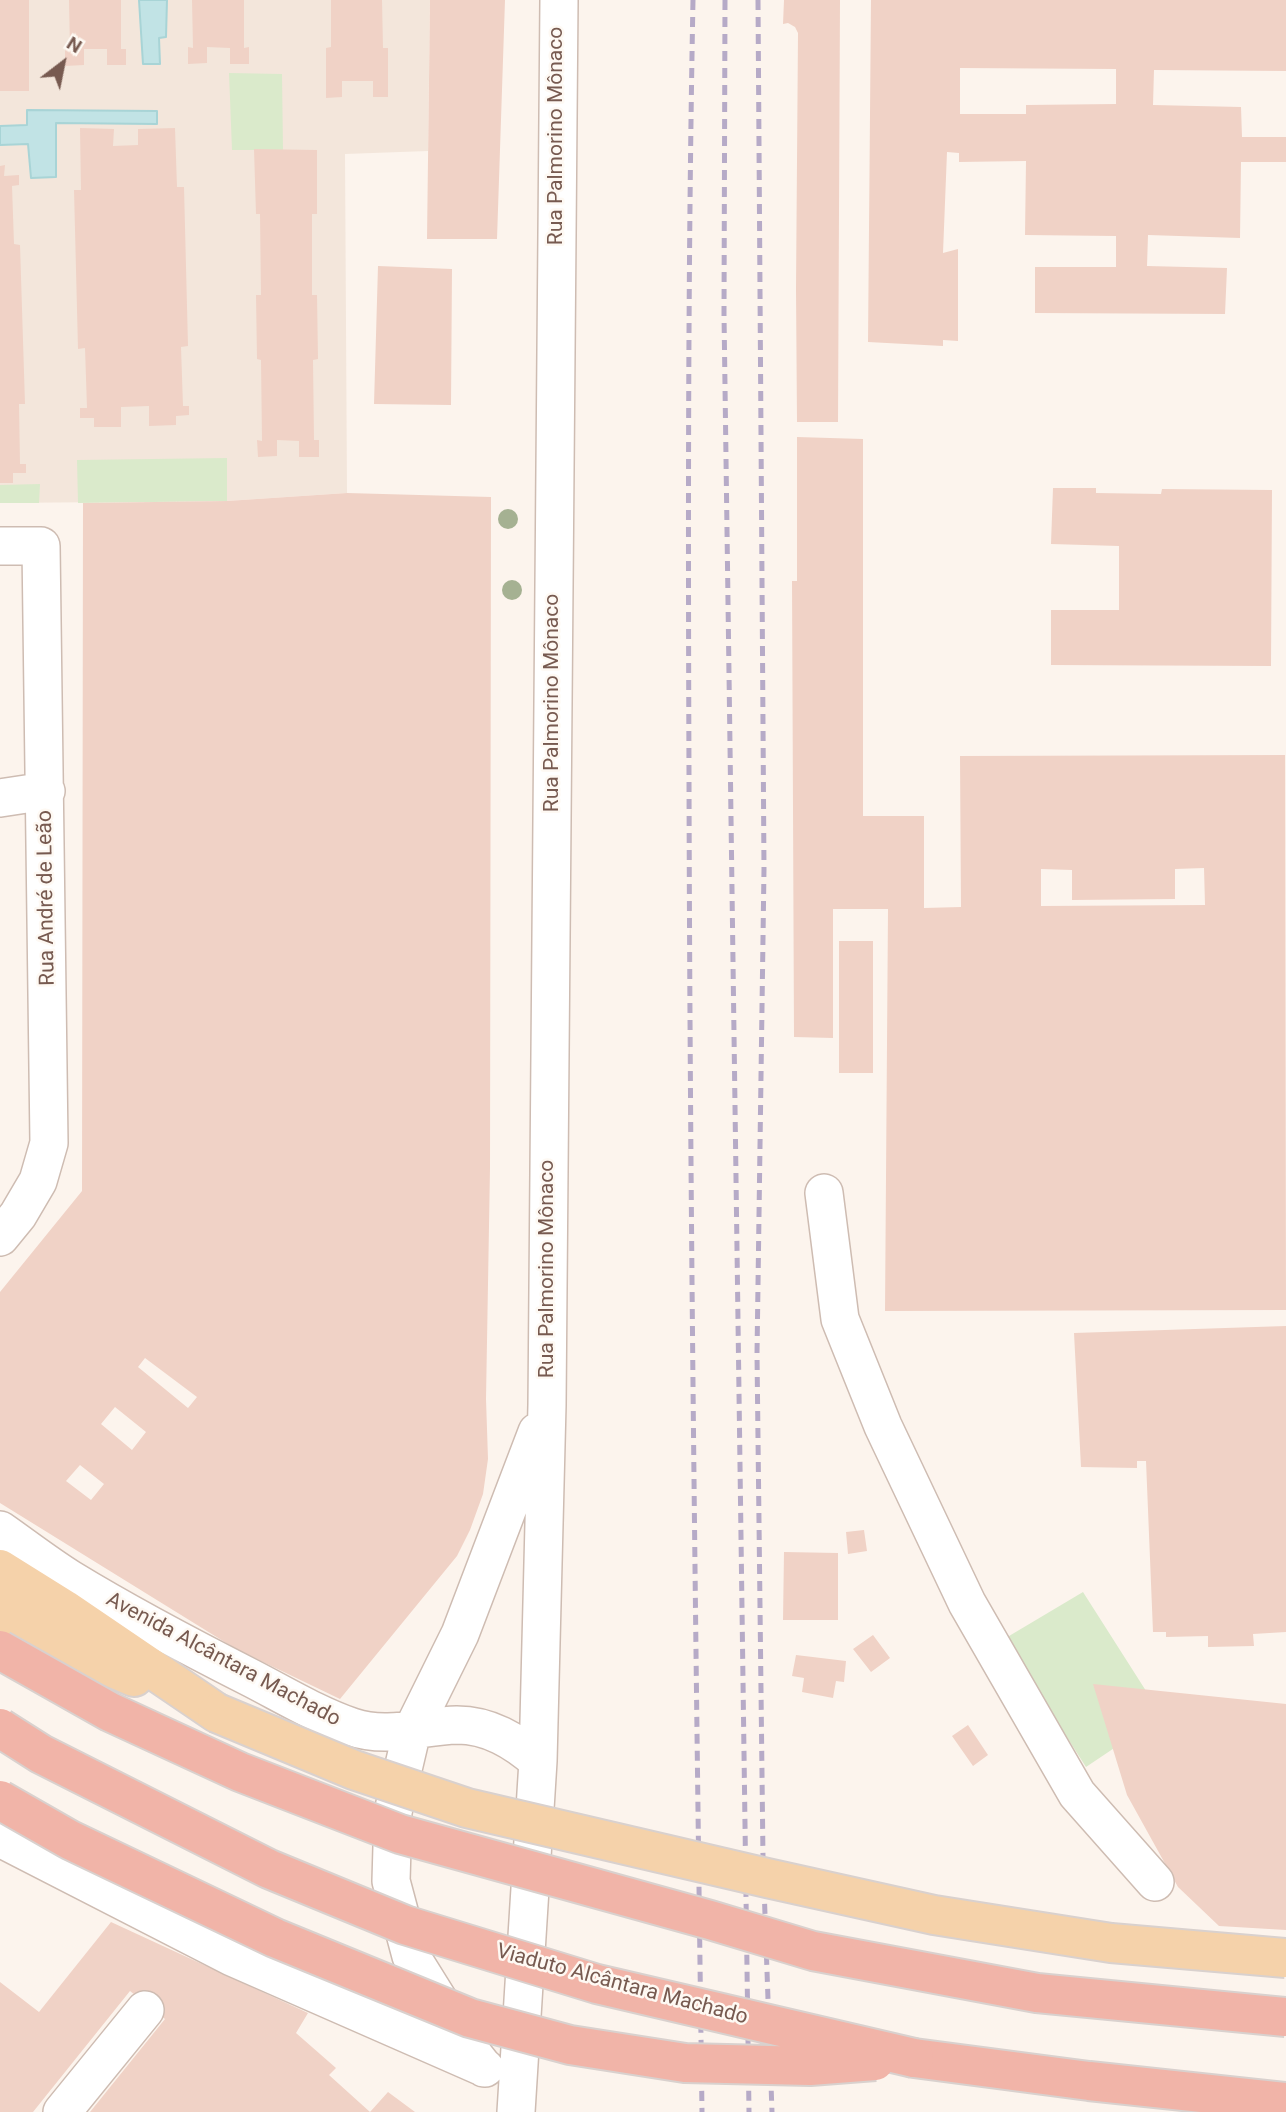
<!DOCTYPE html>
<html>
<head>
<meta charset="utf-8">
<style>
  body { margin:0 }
  #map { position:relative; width:1286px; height:2112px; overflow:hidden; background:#fcf4ed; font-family:Roboto,sans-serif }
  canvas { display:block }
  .north { position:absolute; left:28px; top:28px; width:70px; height:70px; -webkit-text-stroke:5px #fef9f3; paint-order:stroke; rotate:32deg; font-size:19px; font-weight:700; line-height:28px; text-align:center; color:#775a50 }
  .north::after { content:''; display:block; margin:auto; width:24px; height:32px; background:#775a50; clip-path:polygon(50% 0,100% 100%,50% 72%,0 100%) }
</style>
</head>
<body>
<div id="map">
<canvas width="1286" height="2112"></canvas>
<div class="north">N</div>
</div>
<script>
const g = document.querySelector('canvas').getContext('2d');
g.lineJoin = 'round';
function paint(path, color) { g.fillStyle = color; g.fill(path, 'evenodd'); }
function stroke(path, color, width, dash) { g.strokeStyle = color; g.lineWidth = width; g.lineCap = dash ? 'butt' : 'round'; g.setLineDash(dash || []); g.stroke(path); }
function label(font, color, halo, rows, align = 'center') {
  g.font = font + ' Roboto,sans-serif'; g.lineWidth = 5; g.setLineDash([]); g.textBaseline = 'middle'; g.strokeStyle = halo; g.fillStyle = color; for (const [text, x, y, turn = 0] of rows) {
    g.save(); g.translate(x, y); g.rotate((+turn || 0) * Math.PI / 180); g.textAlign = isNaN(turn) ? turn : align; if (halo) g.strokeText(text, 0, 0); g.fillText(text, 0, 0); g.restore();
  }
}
paint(new Path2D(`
  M29,0H430L428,151L345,154L347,493L227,501L0,503V91L29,90Z`), '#f3e6db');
paint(new Path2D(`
  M229,73L282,74L283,150H232Z
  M227,458V501L78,503L77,460Z
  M40,484L39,503H0V485Z
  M1083,1592L1162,1716L1086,1767L1004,1639Z`), '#daeacb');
const water = new Path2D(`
  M139,0H167L166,37L159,38L160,64H143Z
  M27,110L157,111V124L56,123V177L31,178L28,144L0,145V126L27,125Z`);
paint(water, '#c1e3e5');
stroke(water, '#a8d4d6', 2);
paint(new Path2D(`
  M0,0H29V91H0Z
  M69,0H121V49H126V65H107V49H84V65L65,66V49H70Z
  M192,0H244V48L249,47V64H230V48L207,47V63L188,64V47L193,48Z
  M331,0H382L383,48H388V97H373V81H342V97L326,98V48L331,47Z
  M430,0H505L497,239H427Z
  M784,0H840L838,422H797L796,289L798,33L795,27L788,23L783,24Z
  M871,0H1286V71L1154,70L1153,105L1241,107L1242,137H1286V162H1241L1240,238L1148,235L1147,266L1227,268L1225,314L1035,313V267H1116V236L1025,235L1026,161L959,162V153L947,152L943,253L958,249V341L943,340V346L868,342ZM960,68L1116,69V104L1026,105V114H960Z
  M80,128L114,129L113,146L138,145V129L175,128L177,187H184L188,346L181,347L183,406H189V415L176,416V425L149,426V406L121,407V427H94V418H80V408H87L85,348L78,349L74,190H81Z
  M254,149L317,150V214H312V295H317L318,359L313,360L314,440H319V457H299V441L277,440V456L258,457L257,440L262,441L261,360L257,359L256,295H261L260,214H256Z
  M5,165L4,176L19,175V185L12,186L14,244L20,245L25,404H19L20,464H26V473H13V483H0V166Z
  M378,266L452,269L451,405L374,404Z
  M797,437L863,439V816H924V908L961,907L960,756L1285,755L1286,1310L885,1311L888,909H833V1038L794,1037L792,581H797ZM1204,868L1205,905L1041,906V869L1072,870V900L1175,899V869Z
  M1053,488H1096V493L1161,494L1162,489L1272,490L1271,666L1051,665V610H1119V546L1051,544Z
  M347,493L491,497L490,1168L486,1399L488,1459L483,1494L470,1530L457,1556L340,1699L236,1649L0,1503V1292L82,1191L83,503L227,501ZM145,1358L197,1397L188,1408L138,1367ZM115,1407L146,1432L132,1450L101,1424ZM80,1465L104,1484L91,1500L66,1481Z
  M839,941H873V1073H839Z
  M1286,1326V1632L1253,1634L1254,1646L1208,1647V1636L1166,1637V1632H1153L1146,1461H1137V1468L1081,1467L1074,1333Z
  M864,1530L867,1551L848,1554L846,1532Z
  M784,1552L838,1553V1620H783Z
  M873,1635L890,1658L871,1672L853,1649Z
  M796,1655L846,1661L844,1682L836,1681L833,1698L802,1692L804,1678L792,1676Z
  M1093,1684L1286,1704V1930L1219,1926L1178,1887L1127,1795Z
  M968,1725L988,1755L973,1766L952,1736Z
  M111,1922L308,2013L296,2033L336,2068L329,2075L370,2112H90L165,2019L130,1991L33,2112H0V1982L39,2012Z
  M388,2092L415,2112H370Z`), '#f0d2c6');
const minor = new Path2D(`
  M0,546H41L49,1143L38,1181L18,1215L0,1237
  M0,798L46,791
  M824,1193L840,1319L883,1426L967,1603L1077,1794L1155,1882
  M0,1530C23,1546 46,1564 70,1579C129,1615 190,1647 251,1678C284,1695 317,1715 352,1727C387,1739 422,1726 457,1725C489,1725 515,1741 538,1761
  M0,1838L232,1957L485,2068
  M484,2068L469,2049L411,1956L391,1881L393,1812L412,1731L460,1634L537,1432
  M62,2112L145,2010
  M516,2112L538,1761L547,1405L559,0`);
const major = new Path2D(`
  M0,1569L64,1609L217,1713
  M0,1610L89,1658L134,1677`);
const highway = new Path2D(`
  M914,2058L1089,2081L1286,2102`);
stroke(minor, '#cebcb2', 40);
stroke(major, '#d9d1ce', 42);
stroke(highway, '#d9d1ce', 42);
stroke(minor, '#fff', 37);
stroke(major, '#f5d2aa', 38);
stroke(highway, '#f1b4a8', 38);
stroke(new Path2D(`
  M693,0C688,258 688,516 689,775C690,1221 696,1666 702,2112
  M725,0L724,314L749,2112
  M758,0L764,869L757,1354L763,1858L772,2112`), '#b6aac7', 5, [10, 7]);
const majorBridge = new Path2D(`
  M217,1713L354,1770L467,1808L767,1878L934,1915L1111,1943L1286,1958`);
const highwayBridge = new Path2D(`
  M0,1650L110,1712L240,1772L400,1834L710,1920L813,1951L1037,1993L1286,2017
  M0,1728L41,1754L269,1869L405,1925L597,1984L914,2058
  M0,1800L70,1840L275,1938L470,2018L570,2045L685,2063L810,2066L875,2061`);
stroke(majorBridge, '#d9d1ce', 42, []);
stroke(highwayBridge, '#d9d1ce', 42, []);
stroke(majorBridge, '#f5d2aa', 38);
stroke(highwayBridge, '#f1b4a8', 38);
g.fillStyle = '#a5b192';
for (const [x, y] of [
  [508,519],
  [512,590]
]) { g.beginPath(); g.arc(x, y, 10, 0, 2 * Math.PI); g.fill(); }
label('21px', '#775a50', '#fef9f3', [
  ["Rua Palmorino Mônaco",557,136,-90],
  ["Rua Palmorino Mônaco",553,703,-90],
  ["Rua André de Leão",47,898,-91],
  ["Rua Palmorino Mônaco",548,1269,-90],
  ["Avenida Alcântara Machado",223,1660,28],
  ["Viaduto Alcântara Machado",622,1985,15]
]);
</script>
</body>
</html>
